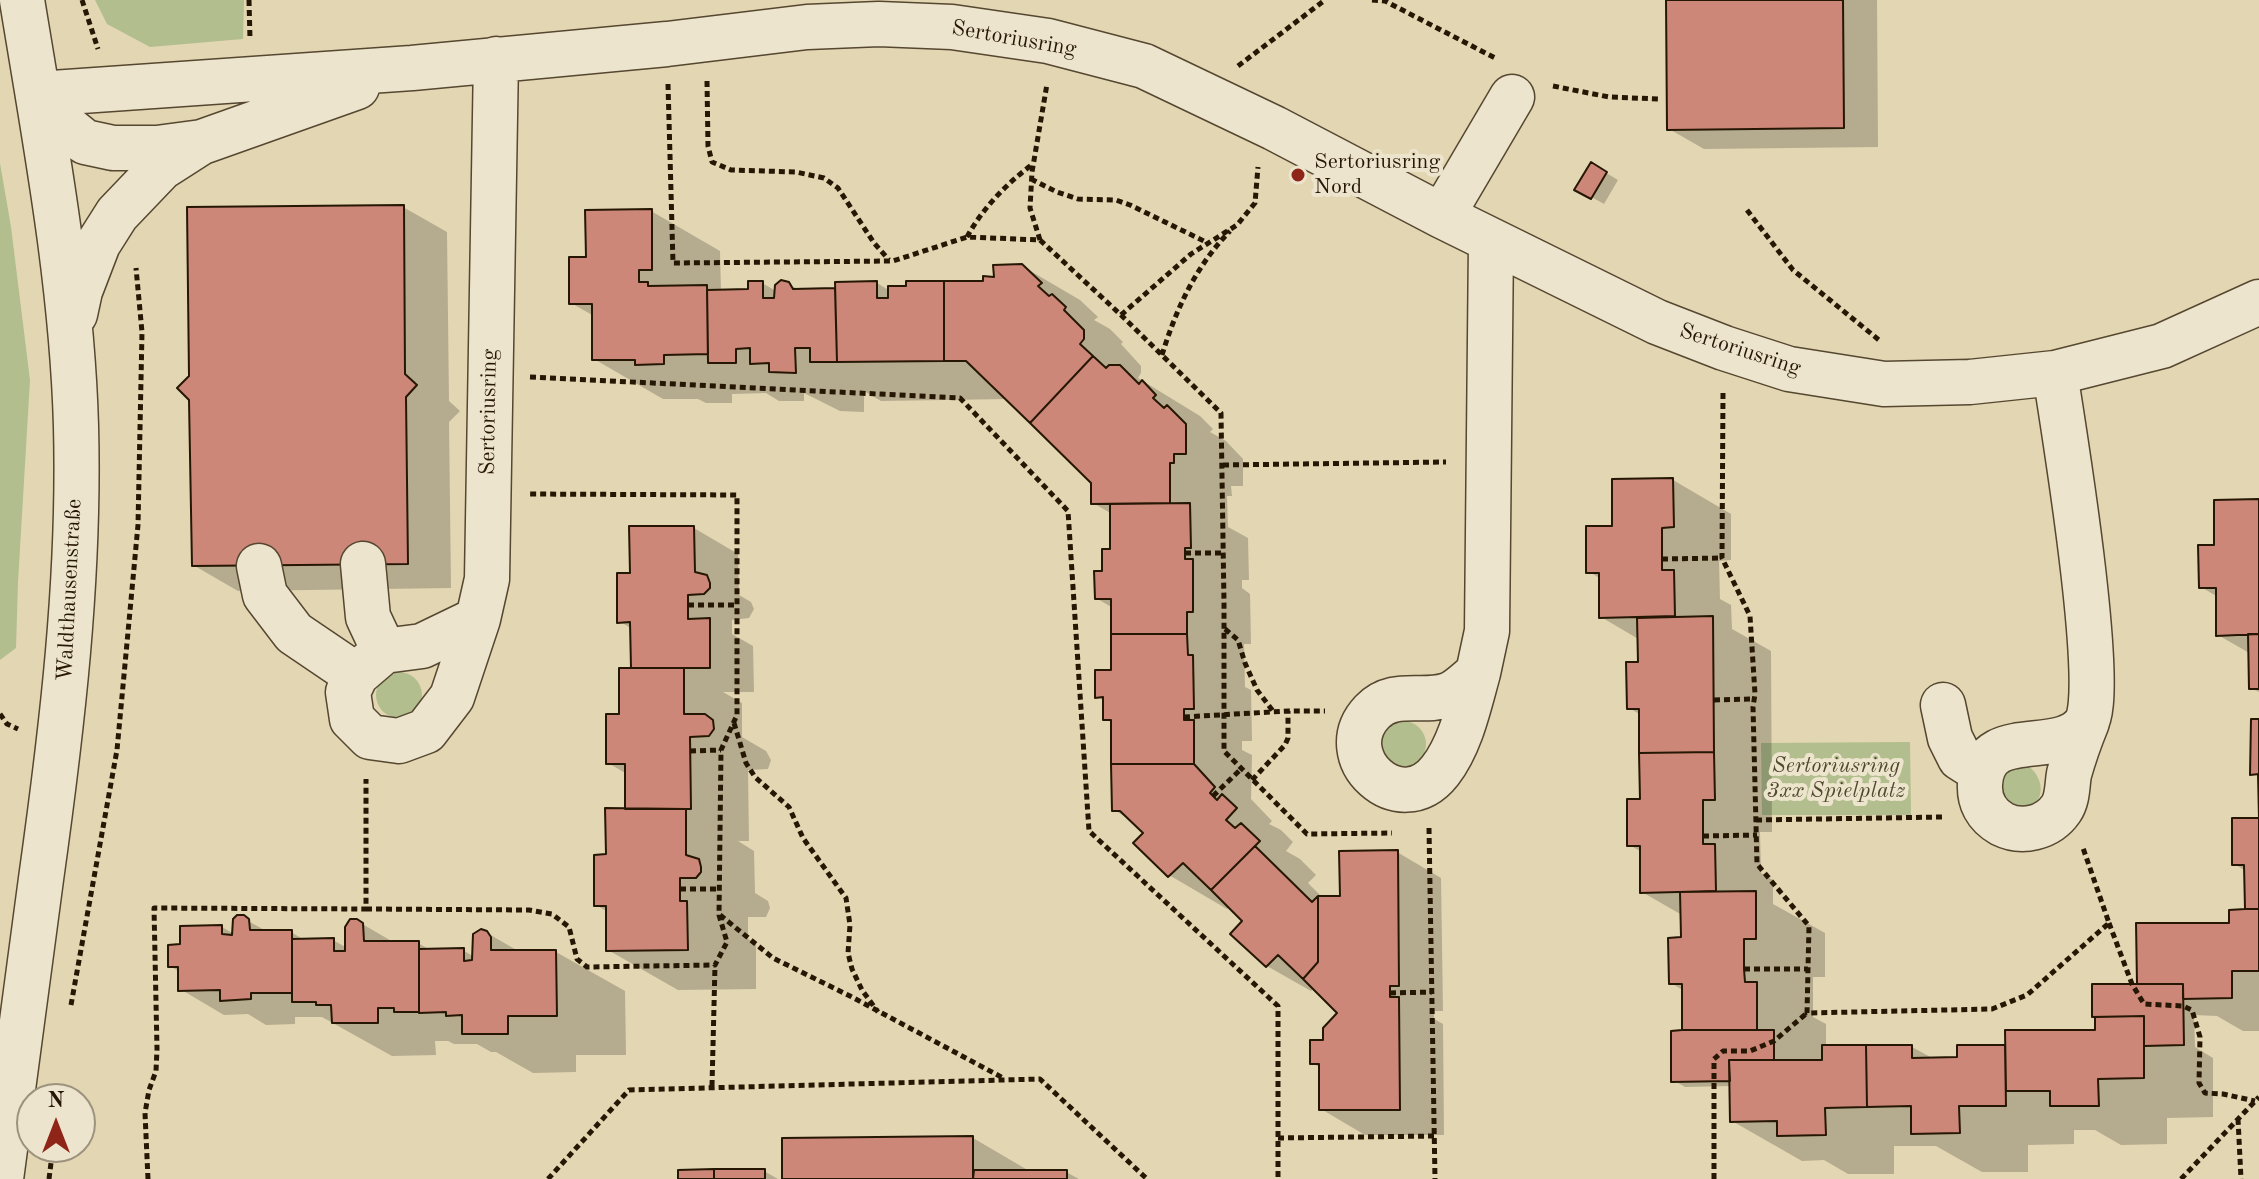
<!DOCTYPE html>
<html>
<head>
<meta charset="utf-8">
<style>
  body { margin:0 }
  #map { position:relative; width:2259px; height:1179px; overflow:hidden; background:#e3d6b2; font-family:"Old Standard TT",serif }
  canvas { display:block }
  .north { position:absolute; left:16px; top:1083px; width:80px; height:80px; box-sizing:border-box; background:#ede4cd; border:2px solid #9d927d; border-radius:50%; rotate:0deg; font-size:22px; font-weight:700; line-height:32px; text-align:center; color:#261704 }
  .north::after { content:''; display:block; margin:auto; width:28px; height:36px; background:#8f2418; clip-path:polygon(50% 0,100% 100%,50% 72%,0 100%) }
</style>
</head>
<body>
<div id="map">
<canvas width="2259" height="1179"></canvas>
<div class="north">N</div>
</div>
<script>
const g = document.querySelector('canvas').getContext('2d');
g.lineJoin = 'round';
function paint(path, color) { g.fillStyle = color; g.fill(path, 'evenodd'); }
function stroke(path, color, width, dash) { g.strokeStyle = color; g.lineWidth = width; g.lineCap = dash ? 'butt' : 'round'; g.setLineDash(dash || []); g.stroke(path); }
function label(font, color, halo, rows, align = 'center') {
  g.font = font + ' "Old Standard TT",serif'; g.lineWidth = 8; g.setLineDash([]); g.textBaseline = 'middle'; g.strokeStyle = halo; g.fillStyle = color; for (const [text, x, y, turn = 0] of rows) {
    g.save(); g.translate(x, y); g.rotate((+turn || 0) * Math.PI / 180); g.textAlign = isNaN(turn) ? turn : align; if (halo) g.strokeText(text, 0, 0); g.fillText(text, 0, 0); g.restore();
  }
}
paint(new Path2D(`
  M95,0H244L243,39L150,47L107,24Z
  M0,163L11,227L30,380L18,582L16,648L0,660Z
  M376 695a23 23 0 1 1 46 0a23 23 0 1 1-46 0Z
  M1380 744a23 23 0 1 1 46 0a23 23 0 1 1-46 0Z
  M1910,742L1911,815H1762L1761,743Z
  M2028,766C2046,778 2046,808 2021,808C2016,808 2012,807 2008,806L1997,787L2007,768Z`), '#b2be8d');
paint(new Path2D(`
  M1668,0H1877L1878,147L1704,149L1669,129Z
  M1591,164L1618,180L1604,204L1577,189Z
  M403,207L447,232L449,401L460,411L449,422L451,588L238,591L193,565L191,376Z
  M651,211L720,251L721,292L750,291L762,283L776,291L789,284L800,291L837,290L877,283L890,291L986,283L1022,266L1080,300L1098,317L1094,320L1110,329L1123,342L1121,344L1141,366V373L1138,378L1200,416L1213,429L1210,432L1226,441L1243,459V486H1231L1232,496H1227L1228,527L1248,538L1249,580H1242V588L1250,594L1251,644H1244L1245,687L1251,690L1252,741H1242V750L1252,755L1251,799L1272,821L1269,824L1281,830L1293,842L1286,851L1300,859L1316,875L1308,883L1323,898H1342L1397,852L1441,878L1443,1011H1434V1019L1443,1024L1444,1135H1365L1321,1109V1068L1312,1063L1340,1013L1314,988L1311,991L1267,966L1245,921L1230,906L1227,909L1169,875L1145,833L1134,822L1114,810L1113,723L1105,719V701L1097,697L1113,672V608L1096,598L1112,551V514L1093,503V482L1009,399L881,401L864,391V412L840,411L804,393V401H779L766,393L732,394V403H706L698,399H663L594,359V316L571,303L588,259Z
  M1673,480L1731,514V560L1719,561L1720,599L1731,605L1732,629L1771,651L1772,832H1760L1761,873L1773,880V904L1825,933V977H1813V1017L1826,1024V1047H1912L1934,1059H1959V1047H2007L2097,1032V1017L2094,1015L2145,986L2231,925L2247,911L2246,871L2234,864L2259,820V1031H2243L2217,1016L2194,1015L2195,1047L2213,1058V1117L2167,1118V1144L2121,1145L2095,1130H2074V1144L2028,1145V1172H1982L1936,1146H1894V1174H1848L1824,1160L1802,1161L1732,1121V1086L1685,1087L1673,1080L1691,1033L1684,991L1671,983L1683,939L1682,915L1642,892V852L1629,845L1642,801L1641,715L1629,708L1640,664V640L1601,617V579L1588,571L1614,528Z
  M2259,501V692L2251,688V654L2218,635V597L2201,587L2216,547Z
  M694,528L738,554L739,595L751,602L754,609L749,618L732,620V634L753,646L754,692H723L742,703V737L766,751L771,760L768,769L748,770L749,841H738L754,851L755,893L768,901L770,908L766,917H748V939L756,943V989L678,990L608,950V912L596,905L608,856L627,810V774L608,763L633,670L632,629L619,621L632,575Z
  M241,917L268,932H291L306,941L333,940L347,948L357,921L395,943H418L432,951L463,950L474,957L487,933L520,952H556L625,991L626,1055H576V1072L533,1073L496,1052H491L477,1044H454L448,1041H435L436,1055L392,1056L322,1017H295V1024L266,1025L248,1014L224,1015L180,989V972L170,966L183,946L222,927L234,934Z
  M973,1138L1031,1172H1066L1079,1179H785Z
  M764,1171L778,1179H680Z`), '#0003');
const building = new Path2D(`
  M1666,0H1843L1844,128L1667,130Z
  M1591,162L1607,172L1591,199L1574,190Z
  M404,205L405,374L417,385L406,397L408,564L192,566L189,400L177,388L189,376L187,207Z
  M652,209V270H639V282H648V286L707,285L708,354L664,355V364L635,365V360H592V304H569V257H586L585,210Z
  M1022,264L1042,283L1038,286L1049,296L1052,294L1066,307L1064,310L1084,330V339L1080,344L1093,356L1030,423L966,361H944V281H983V276L994,277L993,265Z
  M781,280L789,282L793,289L835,288L837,362H810V348H795L796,373L769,372V363L750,364V348L736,349V363H708L707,290L748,289V281H763V298H774L775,285Z
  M877,281V298H888V286H906V281H944V361L837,362L835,282Z
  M1093,356L1106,368L1109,365H1120L1139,384L1142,380L1156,395L1153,398L1164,408L1167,405L1186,424V454H1174V463H1170V503L1091,504V483L1030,423Z
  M1673,478L1674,527L1662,528V570H1674L1675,616L1599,618V573H1586V526H1612V479Z
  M2259,499V634L2216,636V588H2199L2198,545H2214V500Z
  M1190,503L1191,548H1185V559H1193V612H1187V634H1111V599H1095L1094,571H1102V549H1110V504Z
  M629,526H694L695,572L707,575L710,583V588L704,594L688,595V619L710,618V668H631L630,622L617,623V573H630Z
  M1713,616L1714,752L1639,753V709H1627L1626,662H1638L1637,618Z
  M1111,634H1187L1188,655H1193L1194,709H1184V720H1194V764H1111V720H1103V697L1095,698V670H1111Z
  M2248,634H2259V689H2249Z
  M619,668H684V714H705L713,720L714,729L709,736L690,737L691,809H625V764H606V714H619Z
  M2251,719H2259V774L2250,775Z
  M1714,752L1715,800H1703V844H1715L1716,891L1640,893V846H1627V799H1640L1639,753Z
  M1111,764H1194L1215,787L1210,793L1217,800L1222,794L1237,808L1226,820L1235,828L1241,823L1260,841L1211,890L1183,863L1168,877L1133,843L1143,833L1120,811H1112Z
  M2258,774H2259V909H2245L2244,865H2232V818H2259Z
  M605,808L686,809V855L699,859L701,867V872L696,878H680V901H687L688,950L606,951V906H594V855L606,854Z
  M1255,846L1312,902L1318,896V962L1303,979L1278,955L1266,967L1230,934L1242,921L1211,890Z
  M1398,850L1399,986H1390V997H1399L1400,1110H1319V1064H1310V1040H1323V1028L1337,1013L1303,979L1318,962V896H1340L1339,851Z
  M1756,891V939H1744V969L1745,982H1757V1030H1682V984H1669L1668,938L1681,937L1680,892Z
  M2245,909H2259V971H2232V998L2183,999V984H2137L2136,923H2229V910Z
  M237,915H244L249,919L250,930H292V993H251V999L220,1001V990L178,991V967H168V945L180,944V926L222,925V934L232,935L233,919Z
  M350,919H357L363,923L364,941H419V1012H394V1008H378V1023H332L331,1005H316V1002H292V939L334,938V951H345V927Z
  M481,929L487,931L491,937V950H556L557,1016H508V1034H462V1015L446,1016V1012L419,1013V949L464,948V961L472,960L473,934Z
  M2092,984H2183L2184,1045L2144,1046V1016L2092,1017Z
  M2144,1016V1078L2098,1079L2099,1106H2050V1091H2006L2005,1030H2095V1017Z
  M1682,1030H1774V1060H1729L1730,1081L1671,1082V1031Z
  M1822,1045H1866L1867,1107L1825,1108L1826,1135L1777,1136V1121L1730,1122L1729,1060H1822Z
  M1866,1045H1912V1058L1957,1057V1045H2005L2006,1106H1959L1960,1133L1911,1134V1106L1867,1107Z
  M973,1136V1179H782V1138Z
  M714,1169V1179H678V1170Z
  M714,1169H765V1179H714Z
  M974,1170H1067V1179H973Z`);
paint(building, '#cc8778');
stroke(building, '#261704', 2);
const minor = new Path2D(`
  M38,94L412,68L667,44L807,27L879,24L952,27L1048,41L1144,66L1274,128L1442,216L1657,322L1724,348L1789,369L1884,384L1970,382L2055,373L2162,346L2259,302
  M38,94L59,121L85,142L113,148H157L202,142L357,87
  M1442,216L1512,97
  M75,314L80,291L98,244L117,214L161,168L200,143
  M2055,373C2063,425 2107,691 2086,723C2060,761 1984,722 1980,784C1979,801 1986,815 2002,824C2022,834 2048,828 2061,809C2068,799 2067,785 2069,774C2074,756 2080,739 2087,722
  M363,564L368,617L384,651
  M259,566L265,595L294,633L356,675
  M478,619L452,697L426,731L399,741L370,737L352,719L348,692L356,675L384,651L422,646L478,619L487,579L496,59
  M1478,673C1469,705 1461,744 1440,771C1400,822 1330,757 1372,712C1394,689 1422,704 1448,695C1459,691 1469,680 1478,673L1487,631L1491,241
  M1943,705L1950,738L1960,758L1982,772
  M1,1179C15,1079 28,979 41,879C62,729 80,578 76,426C72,283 45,141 22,0`);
stroke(minor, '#554730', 47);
stroke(new Path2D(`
  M82,0L98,49
  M249,0L250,39
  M1372,0L1385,1L1497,59
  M1238,66L1325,0
  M707,81L708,146L712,162L731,170L796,172L824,178L838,188L874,243L889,260
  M668,84L673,263L893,261L967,237L1040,240L1121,315L1221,413L1224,603V751L1307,834L1392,833
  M1553,86L1609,97L1660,99
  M1031,179L1057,192L1078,199L1116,200L1130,205L1208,243
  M1747,210L1793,270L1879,340
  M967,237C982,209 1007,183 1033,164
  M1040,240L1030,208L1032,172L1047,84
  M1121,315L1191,254L1237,225L1255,203L1258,167
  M1162,355C1176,309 1196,266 1230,231
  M530,377L960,398L1068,511L1089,831L1278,1006V1179
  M1723,393L1722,558L1750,616L1755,694L1753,707L1757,864L1809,926L1807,1013L1992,1009L2027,995L2109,923L2083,848
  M1223,465L1446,462
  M1185,553H1224
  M1662,559L1722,558
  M688,605H737
  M1225,629L1238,640L1245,663L1257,690L1273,711
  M1714,700L1755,699
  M0,714L7,724L18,729
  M1184,717L1288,711H1325
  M734,723L746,763L755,777L789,807L803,838L846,898L850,925L848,953L852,969L862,990L878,1012
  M690,751L721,750
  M1252,780L1285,745L1288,738V711
  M1213,796L1241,769
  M1756,820L1943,817
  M1429,828L1435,1179
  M1703,836L1757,835
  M680,889H720
  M366,909L529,910L552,914L569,927L577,959L587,967L715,965L727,942L719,915L721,750L737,715V495L530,494
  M720,915L773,958L850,996L1005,1079
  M2109,923L2132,984L2144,1004L2183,1006L2192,1010L2200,1037L2199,1083L2205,1093L2223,1094L2255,1101
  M1744,969H1808
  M1390,993L1432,992
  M71,1005L117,750L138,525L142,332L136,268
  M712,1086L715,965
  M2238,1119L2241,1179
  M1278,1138L1435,1136
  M49,1179L53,1147
  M148,1179L145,1113L149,1090L156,1071L157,1049L154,908L366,909V779
  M548,1179L629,1090L1040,1079L1147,1179
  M1714,1179V1059L1723,1051H1750L1774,1041L1807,1013
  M2181,1179L2259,1097`), '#261704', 5, [6, 4]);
stroke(minor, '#ede4cd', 44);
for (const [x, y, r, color] of [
  [1298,175,8,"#8f2418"]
]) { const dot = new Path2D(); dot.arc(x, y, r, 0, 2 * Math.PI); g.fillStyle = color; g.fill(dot); stroke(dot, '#ede4cd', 3); }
label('22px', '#261704', '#ede4cd', [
  ["Sertoriusring",1014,39,10],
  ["Sertoriusring",1740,350,18],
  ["Sertoriusring",489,412,-89],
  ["Waldthausenstraße",70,590,-87]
]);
label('22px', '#261704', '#ede4cd', [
  ["Sertoriusring",1314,162],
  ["Nord",1314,187]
], 'left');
label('italic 22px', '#50492d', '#ede4cd', [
  ["Sertoriusring",1836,766],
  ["3xx Spielplatz",1836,791]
]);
</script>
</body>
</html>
